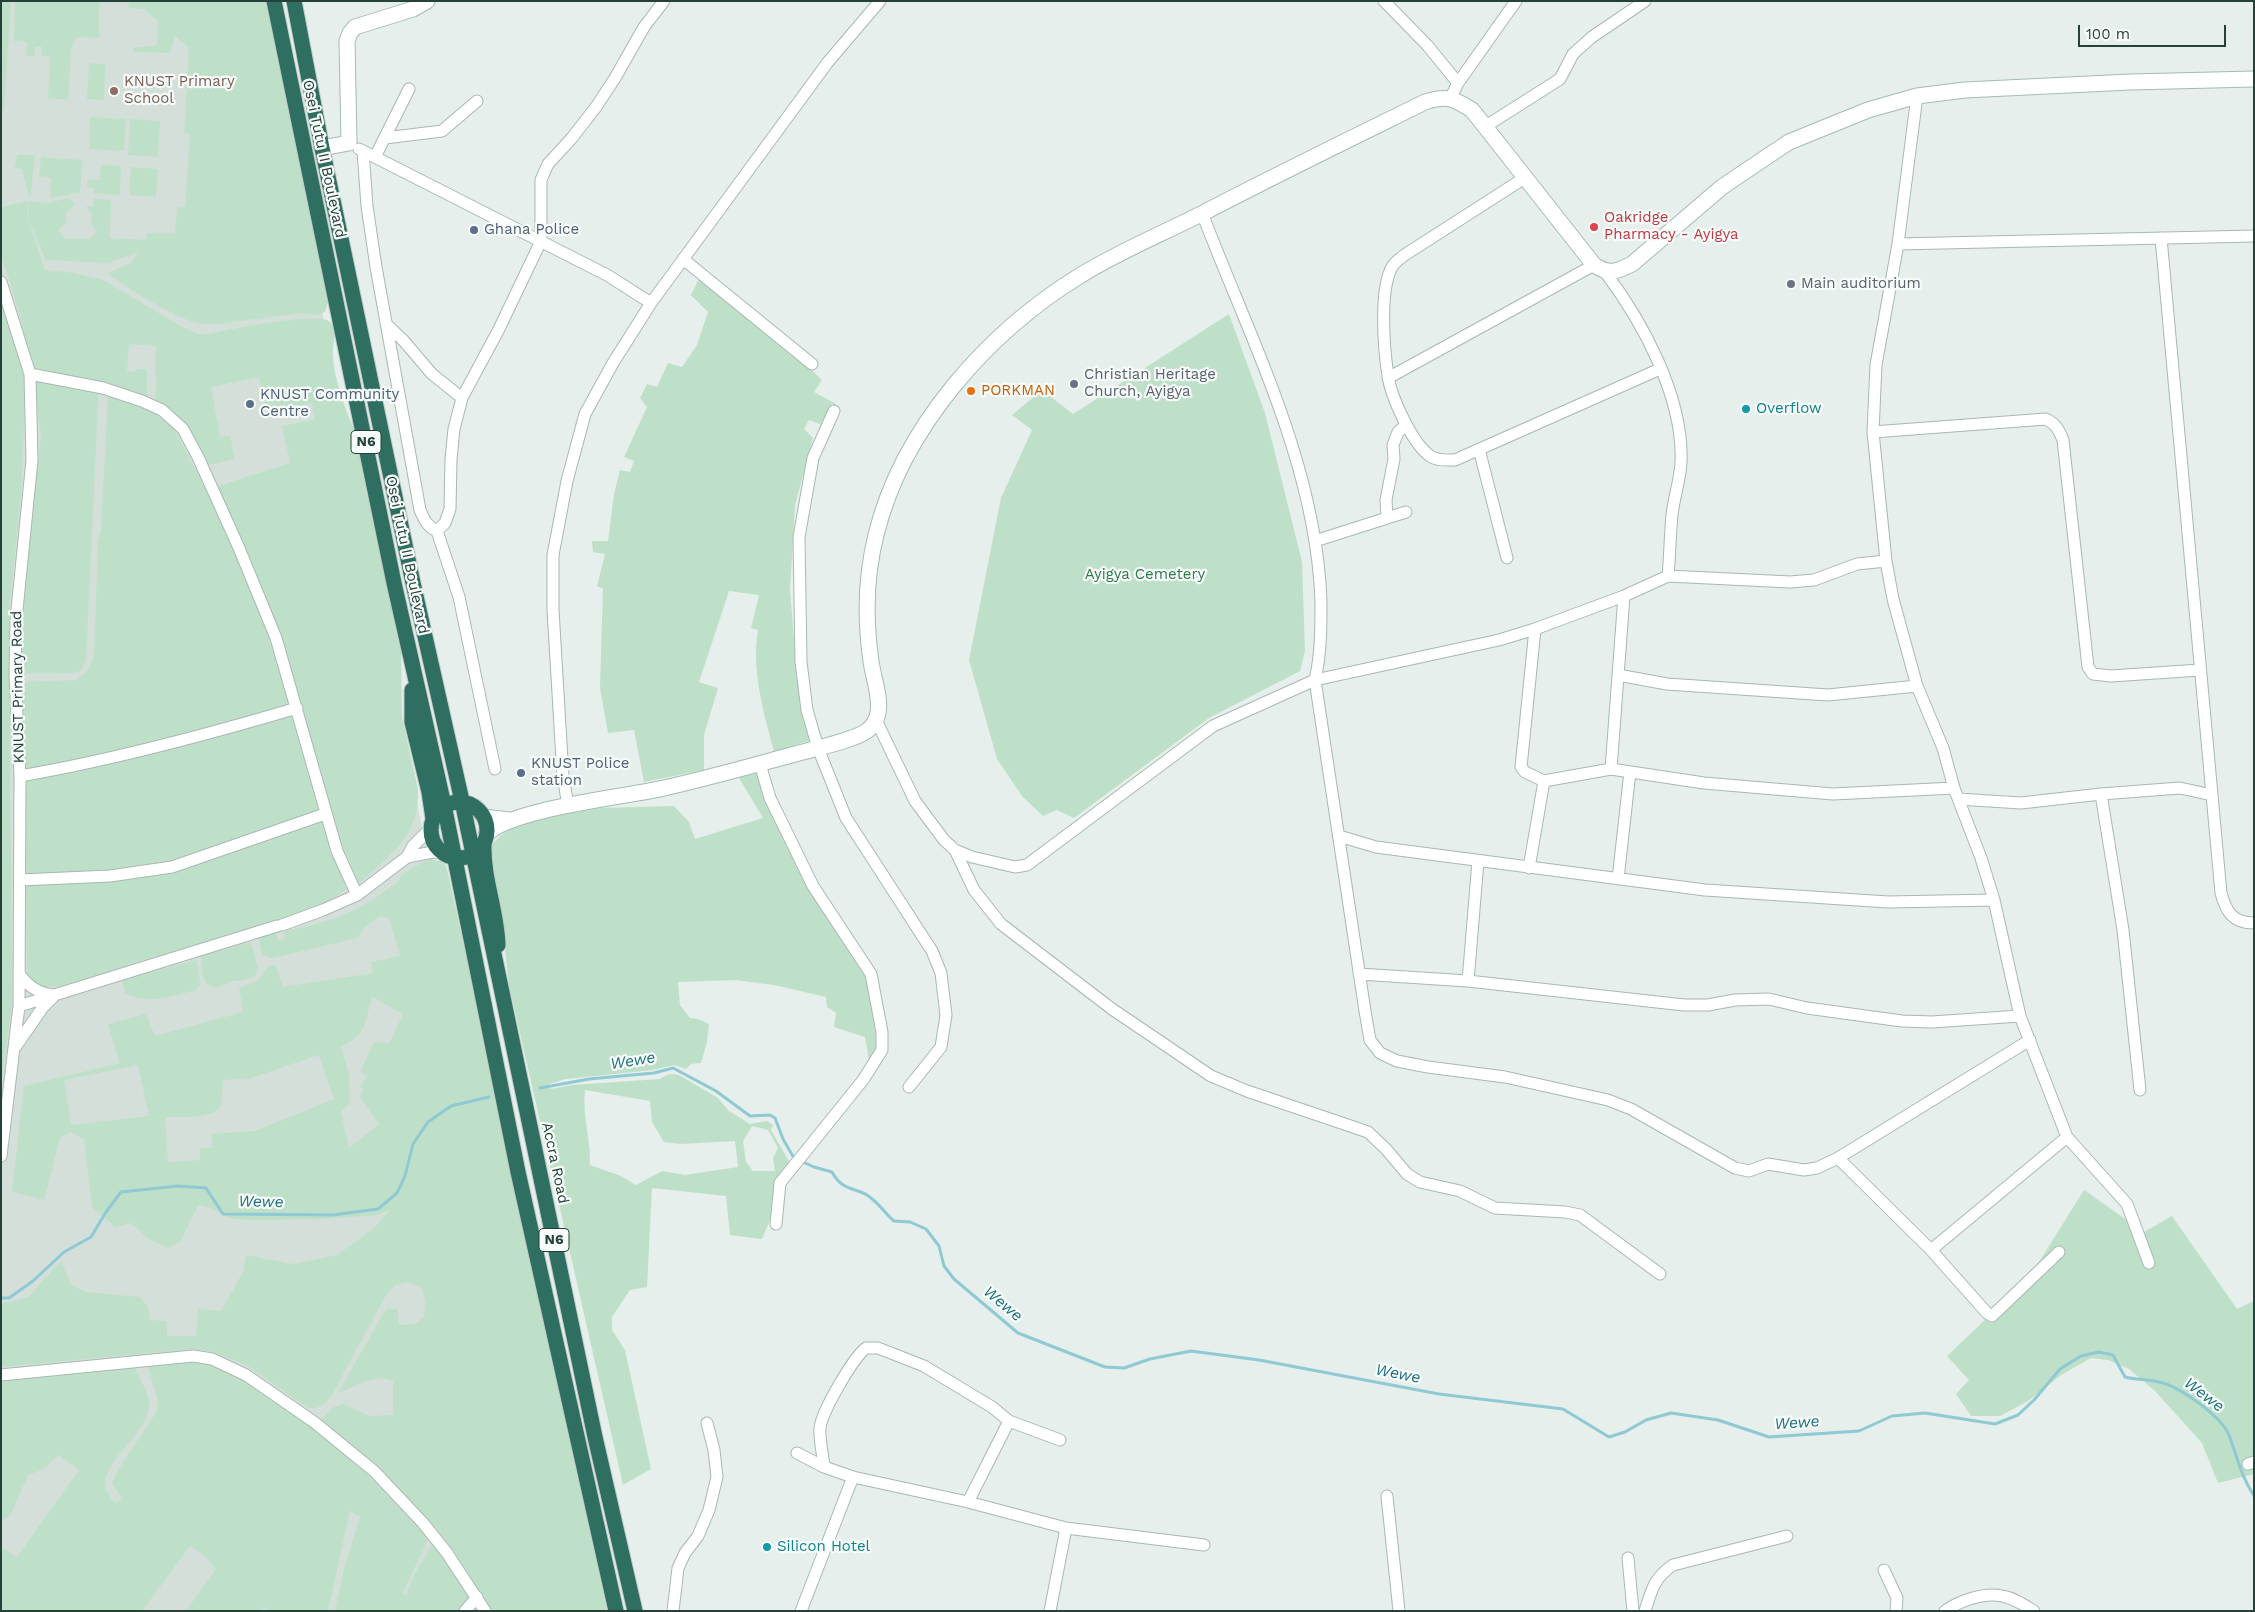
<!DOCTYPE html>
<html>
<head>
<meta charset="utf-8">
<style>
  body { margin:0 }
  #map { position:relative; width:2255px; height:1612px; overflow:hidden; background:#e6efeb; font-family:"Work Sans",sans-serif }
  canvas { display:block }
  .frame { position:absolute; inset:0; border:2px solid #24423a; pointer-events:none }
  .scale { position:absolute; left:2078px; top:25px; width:148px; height:22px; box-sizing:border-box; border:2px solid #24423a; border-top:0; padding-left:6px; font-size:15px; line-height:18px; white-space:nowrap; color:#24423a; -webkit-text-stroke:4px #f7fbf9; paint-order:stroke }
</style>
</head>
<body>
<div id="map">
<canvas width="2255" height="1612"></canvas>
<div class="frame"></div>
<div class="scale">100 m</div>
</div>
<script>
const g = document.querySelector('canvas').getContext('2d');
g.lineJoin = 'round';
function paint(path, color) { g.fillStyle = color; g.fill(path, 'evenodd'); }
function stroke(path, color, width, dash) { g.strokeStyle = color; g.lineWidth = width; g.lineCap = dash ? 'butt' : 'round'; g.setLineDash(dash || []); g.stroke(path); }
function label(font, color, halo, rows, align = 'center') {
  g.font = font + ' "Work Sans",sans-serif'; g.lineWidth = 4.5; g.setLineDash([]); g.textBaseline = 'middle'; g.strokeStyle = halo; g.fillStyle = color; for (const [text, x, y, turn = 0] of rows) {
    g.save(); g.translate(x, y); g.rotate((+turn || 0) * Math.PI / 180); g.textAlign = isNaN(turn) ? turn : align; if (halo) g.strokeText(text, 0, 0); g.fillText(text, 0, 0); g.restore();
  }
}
paint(new Path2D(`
  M1,1H262L474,1096L591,1611H1Z`), '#d4dfda');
paint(new Path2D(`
  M1,1H11L4,111H1Z
  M15,1H99V38L76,37L71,50L68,100L48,98L50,57L42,56V47H35V56H26L27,42L14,41Z
  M129,1H267L328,302L325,312L316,315L302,313L217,324C209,324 201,324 193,322C169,314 127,288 107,273L131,263L138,252L108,263L46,260L28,219L29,201L48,203L68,198L73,201L74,205L66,213V223L58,230L65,239H90L97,231L91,224L92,214L86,206L93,207L94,199L111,200L110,238L146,240L147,233L175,234L177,206L185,207L190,134L184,133L189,48L175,36L170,53L133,52V48L157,45L158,21L144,9L128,8Z
  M89,63L105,64L104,100L87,99Z
  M90,117L126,119L124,151L89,149Z
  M130,119L160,121L158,157L128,155Z
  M17,155H35L30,200L22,169L15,168Z
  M41,157L82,160L80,193L50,198L51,178L39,177Z
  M101,165L121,166L120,195L94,193V188L87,187L88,179L100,180Z
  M131,167L158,169L156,197L129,195Z
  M28,201L27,217L45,270L75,273L103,280L186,329L198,334H209C226,330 319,311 330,322C338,331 332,346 333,356C334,379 346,412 356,433L401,652L402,717L418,789C420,835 390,856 359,883L327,810L302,713L268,603L218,486L290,463L282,426L315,419L312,403L266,412L259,377L211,387L220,437L230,435L235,459L205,466L155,402L157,377L155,374L156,346L129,344L127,371L135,372V369H147V399L130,391L99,383L86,661L80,671L75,673L19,674L22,606L41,436L31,358L12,288L1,256V207Z
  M700,277L793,352L822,380L814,392L836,404L822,425L809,420L804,429L813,438L795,505L790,590L797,675L811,740L774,752C764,713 751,671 758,630L751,628L759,595L729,591L699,682L718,688L704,735V770L644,782L634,730L608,733L600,688L603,589L597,586L605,554L593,552L592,541H608L614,494L620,470L630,472L634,461L624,457L647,407L640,398L647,384L657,387L668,363L682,367L697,345L708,312L691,295Z
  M1,297L26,375L21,497L9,610L12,1006L1,1085Z
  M1229,314L1265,413L1302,562L1305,651L1300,671L1209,718L1074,818L1057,810L1043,816L1022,796L997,759L969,660L1001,498L1032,430L1012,415L1042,390L1073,414Z
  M108,394C132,403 161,409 175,431C222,517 261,607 289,701L284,708C198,731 113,754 25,770L21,682L76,680L88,670L94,657L98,540L101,531Z
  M290,716L293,720L320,812L169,863L106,874L26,877L25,779L78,772Z
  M757,771L865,971L878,1048L869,1061L865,1037L834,1027L836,1013L827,1007L826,997L774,985L736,980L678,982L680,1005L690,1018L698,1019L709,1024L707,1042L701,1063L691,1064L686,1069L674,1065L653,1070L566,1079L549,1084L551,1089L572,1085L660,1079C667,1074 671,1073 679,1075L718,1098L729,1111L750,1124L767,1121L773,1125L771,1130L790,1163L775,1208L762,1239L730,1235L726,1196L652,1188L647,1287L630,1290L612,1317V1330L625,1350L651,1469L623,1485L509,985L502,922L489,860L492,845L500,836L512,827L532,820L600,808L674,806L689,822L695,839L763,818L739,778ZM585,1090L650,1101L652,1122L664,1142L682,1144L735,1141L738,1167L685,1175L662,1171L636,1185L621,1176L590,1165C591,1140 582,1116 585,1090ZM752,1126L768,1130L778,1148L773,1158L775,1171H753L746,1162L743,1141Z
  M321,818L346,890L327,902L297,915L137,962L63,987L37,986L30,980L27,971L26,885L119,880Z
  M430,859L444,862L447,869L560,1383L607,1611H492C473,1582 456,1551 433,1525C399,1487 359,1454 321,1420L334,1407L343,1404L370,1416L393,1415V1381C376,1372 355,1387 338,1393L384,1312L388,1309H397L399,1325L416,1324L424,1317L425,1301L421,1287L408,1282L395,1285L385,1297L332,1395C325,1403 320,1410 308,1408L246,1365L213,1352L194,1349L1,1367V1304L28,1297L61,1261L71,1285L86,1292L140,1297L148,1307L150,1320L167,1321V1336H196L198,1309L221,1311L243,1272L246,1255L293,1264L337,1255L373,1229L391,1209L377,1215L322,1219L251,1220L228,1218L212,1208L198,1205L180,1242L168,1248L149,1239L131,1223L115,1227L92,1207L84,1139L70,1132L60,1138L44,1200L12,1192L24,1086L120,1063L108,1024L146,1014L155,1036L243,1012L239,988L257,981L266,969L275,964L283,987L373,973L371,962L400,956L389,918L380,916L364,928L357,938L273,958C260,958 261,949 259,938L276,933L278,940L285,939L284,931C314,926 341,918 368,903C378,897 386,889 397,883C401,872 419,864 430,859ZM372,997L403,1014L390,1043L374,1042L361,1070L367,1077L360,1086L364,1090L360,1097L379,1124L349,1148L341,1111L350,1103L349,1075L341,1047C368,1033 364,1024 372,997ZM319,1055L334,1099L255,1131L211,1134L213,1147L200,1149V1160L168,1162L165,1117C179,1117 216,1120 221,1104C223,1096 222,1087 223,1080L251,1078ZM138,1065L149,1116L71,1125L64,1080Z
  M251,942L258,968L256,975C248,980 243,980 234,981C228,982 224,986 218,987C200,988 202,969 201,956Z
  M197,960L200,984L196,991C170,995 149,1006 125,993L122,980Z
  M2084,1190L2144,1232L2172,1216L2237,1309L2254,1301V1474L2218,1483L2202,1443L2155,1391L2129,1369L2108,1360L2091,1358L2061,1375L2028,1401L2000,1416H1971L1956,1394L1969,1380L1947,1356L2029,1278Z
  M197,1360L221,1367L266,1393L344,1451L429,1538L402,1594L406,1595L414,1575L433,1543L471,1598L462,1611H335L344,1569L360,1517L350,1511L328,1611H269L264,1607L261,1611H186L216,1569L205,1556L190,1546L142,1611H1V1547L17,1557L79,1470L59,1455L44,1469L28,1475L10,1516L1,1521V1380L134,1367C138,1374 149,1395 149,1402C150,1437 100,1457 106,1491L115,1503L122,1499L112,1483L118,1470L157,1411L158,1401L147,1364Z`), '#bfe0c8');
stroke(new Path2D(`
  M540,1088L589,1079L654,1073L673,1068L716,1091L750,1116L770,1115L775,1118L783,1139L794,1158L814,1167L832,1172C844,1194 858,1186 871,1198C880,1205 886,1214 894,1221L910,1222L926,1229L939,1246L944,1266L954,1279L1018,1333L1105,1367L1124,1368L1150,1359L1191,1351L1259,1360L1439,1394L1563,1409L1609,1437L1625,1432L1646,1420L1671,1413L1718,1420L1769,1437L1859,1431L1892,1416L1925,1413L1995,1424L2018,1415L2034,1400L2060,1369L2081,1356L2099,1352L2113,1355L2125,1377C2136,1380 2148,1379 2159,1382C2179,1386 2221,1416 2229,1435C2238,1459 2240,1474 2254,1496
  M1,1298H9L33,1281L64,1252L91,1237L106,1212L121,1192L178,1186L206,1188L223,1214L333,1215L378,1209L397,1193L405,1176L413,1144L428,1122L451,1106L489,1097`), '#8ec9d4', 3);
const street = new Path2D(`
  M1384,1L1427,45L1458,83
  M1917,96L1898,244L1876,365L1873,432L1886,561L1893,599L1917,686L1943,748L1954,788L1981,858L1994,900L2020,1016L2067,1137L1931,1250
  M1451,97L1458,83L1516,1
  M1486,126L1560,79L1573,54L1592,37L1645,1
  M385,138L442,131L477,101
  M359,149L607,275L651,303
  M363,151L367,206L376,267L420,510C424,519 427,527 437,531
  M375,157L409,89
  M1526,177L1403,256C1400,259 1394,263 1392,267C1379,290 1384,350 1388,376C1391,397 1412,443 1430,456C1437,461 1447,460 1455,460L1660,369
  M1202,213C1250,339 1316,464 1321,601C1321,629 1321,654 1315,680L1365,1011L1370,1040L1380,1053L1397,1061L1428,1067L1505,1077L1608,1100L1631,1109L1735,1168L1749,1171L1768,1164L1804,1170L1817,1168L1838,1158L2030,1040
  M2161,238L2221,893C2226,911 2232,923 2254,923
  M1898,244L2254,236
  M683,259L812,364
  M1605,272C1643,322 1684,398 1681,463C1680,480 1674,497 1672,515C1670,535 1670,555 1668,576
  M1,282L30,374L32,460L16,620L15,676L20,776L19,1006L1,1156
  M387,325L403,340L432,374L462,398
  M30,374L103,388L142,401L162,410L183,429L198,457L239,548L276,638L337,851L357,895
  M1388,378L1594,265
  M834,411L813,458L799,537L801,662L807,710L818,748L846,818L932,951L941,973L946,1015L941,1047L909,1087
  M1873,432L2046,419C2056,424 2059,430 2063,440L2088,667L2093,674L2111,676L2200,670
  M1479,449L1507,558
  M1387,518L1386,500L1394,459L1393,445L1398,432L1406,425
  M437,531L445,523L450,509L451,459L454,429L462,398L499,329L541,241V180L548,164L571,139L596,107L615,78L644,27L664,1
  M437,531L459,597L495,769
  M1315,541L1406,512
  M1535,629L1521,767L1525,772L1544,781L1611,769L1704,783L1833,794L1954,788
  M1618,675L1667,684L1828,695L1917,686
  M876,720L915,801L944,840L955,850L972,857L1015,867L1027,865L1213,726L1315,680L1499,640L1535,629L1624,596L1668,576L1790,582L1814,580L1857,564L1886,561
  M760,764L770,798L813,886L871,974L882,1032V1050L863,1080L780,1183L776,1224
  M1611,769L1624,596
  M20,776C113,760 206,735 297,708
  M2101,794L2180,788L2212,795
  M1958,799L2021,803L2101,794L2123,930L2140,1090
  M568,806L563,776L553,610V555L567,481L585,414L613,363L651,303L828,62L880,1
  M1339,836L1376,847L1705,890L1888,902L1994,900
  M955,850L974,890L1001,924L1112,1009L1211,1076L1247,1091L1368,1132L1386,1149L1407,1174L1420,1182L1460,1191L1495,1208L1565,1212L1580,1215L1660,1274
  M407,857L433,852L443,853
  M1529,868L1544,781
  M1618,879L1630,772
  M20,880L110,876L172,867L325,814
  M282,925L323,910L357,895L407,857L413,846L431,828
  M1359,974L1468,981L1684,1005H1708L1735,1000L1769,999L1807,1008L1902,1021L1932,1022L2020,1016
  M20,975C29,987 37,992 52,995
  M1468,981L1478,861
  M19,1006L277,926
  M16,1046L43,1007L53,997
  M2067,1137L2127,1204L2149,1263
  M1838,1158L1931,1250L1987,1313L1992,1316L2059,1252
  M1,1375L193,1356L212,1359L246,1375L314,1422L374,1471L423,1523L447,1553L485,1611
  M797,1453L824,1467L853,1477L968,1502L1066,1528L1204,1545
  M2248,1464L2254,1462
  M824,1467C823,1454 819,1440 820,1428C822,1411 853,1358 866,1348H878L924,1366L992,1407L1009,1421L1060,1440
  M1387,1496L1399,1611
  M968,1502L1009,1421
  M1628,1558L1633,1611
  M1884,1570L1897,1598L1896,1611
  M465,1611L477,1597
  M673,1611L678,1568L685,1553L698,1536L709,1510L717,1477L714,1450L707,1423
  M801,1611L853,1477
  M1050,1611L1066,1528
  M1645,1611C1652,1589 1654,1578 1673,1565L1787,1536
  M1945,1611C1959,1601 1984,1592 2002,1596C2014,1598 2024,1605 2034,1611`);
const secondary = new Path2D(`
  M322,148L349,143L347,41L350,33L355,27L413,9L427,1
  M484,817L509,820
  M486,835C508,809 626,797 664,788C709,778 754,765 799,753C816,748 856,740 868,730C873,726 877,719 878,713C881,697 873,677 871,661C865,620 866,575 876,535C902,428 988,332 1081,275C1120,251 1164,233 1205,212C1278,174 1352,138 1425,102C1447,95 1453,98 1472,110L1594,265C1610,275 1616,272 1632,264L1722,187L1762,160L1789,142L1868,110L1917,96L1965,90L2130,82L2254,79`);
const highway = new Path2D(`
  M274,1L394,583L444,805L518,1172L616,1611
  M294,1L322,148L413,583L462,801L595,1437L635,1611
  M412,690V722L429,792L433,819
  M431 830a28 28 0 1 1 56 0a28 28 0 1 1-56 0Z
  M484,845C483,879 497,911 498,945`);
stroke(street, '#a8b8b2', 13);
stroke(secondary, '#a4bbb3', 17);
stroke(highway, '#c2cac8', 17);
stroke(street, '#fff', 11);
stroke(secondary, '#fff', 15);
stroke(highway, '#2f6f62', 15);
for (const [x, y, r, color] of [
  [114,91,5,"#8d6e63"],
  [1594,227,5,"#e0444e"],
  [474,230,5,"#5c6f8a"],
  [1791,284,5,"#6b7280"],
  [1074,384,5,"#6b7280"],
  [971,391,5,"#e8710a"],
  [250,404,5,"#5c6f8a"],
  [1746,409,5,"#0f9aa8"],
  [521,773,5,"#5c6f8a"],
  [767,1547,5,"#0f9aa8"]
]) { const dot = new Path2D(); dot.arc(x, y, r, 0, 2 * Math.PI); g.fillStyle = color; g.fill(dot); stroke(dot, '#f7fbf9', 2); }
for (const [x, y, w] of [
  [366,442,30],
  [554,1240,30]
]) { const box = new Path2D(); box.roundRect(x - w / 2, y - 11.5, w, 23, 4); g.fillStyle = '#f7fbf9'; g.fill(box); stroke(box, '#24423a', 1); }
label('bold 14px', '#24423a', null, [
  ["N6",366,442],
  ["N6",554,1240]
]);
label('15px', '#785e54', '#f7fbf9', [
  ["KNUST Primary",124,82],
  ["School",124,99]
], 'left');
label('15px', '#24423a', '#f7fbf9', [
  ["Osei Tutu II Boulevard",324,159,78],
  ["Osei Tutu II Boulevard",407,555,78],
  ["KNUST Primary Road",18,687,-91],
  ["Accra Road",555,1163,78]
]);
label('15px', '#be3a42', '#f7fbf9', [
  ["Oakridge",1604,218],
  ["Pharmacy - Ayigya",1604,235]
], 'left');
label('15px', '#4e5e75', '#f7fbf9', [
  ["Ghana Police",484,230],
  ["KNUST Community",260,395],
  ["Centre",260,412],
  ["KNUST Police",531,764],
  ["station",531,781]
], 'left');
label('15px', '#5b616d', '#f7fbf9', [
  ["Main auditorium",1801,284],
  ["Christian Heritage",1084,375],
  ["Church, Ayigya",1084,392]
], 'left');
label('15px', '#c56008', '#f7fbf9', [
  ["PORKMAN",981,391]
], 'left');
label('15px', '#0d838f', '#f7fbf9', [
  ["Overflow",1756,409],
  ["Silicon Hotel",777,1547]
], 'left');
label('15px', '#2d7a4b', '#f7fbf9', [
  ["Ayigya Cemetery",1145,575]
]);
label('italic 16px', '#1c6f80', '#f7fbf9', [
  ["Wewe",633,1061,-9],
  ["Wewe",261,1202,1],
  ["Wewe",1003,1304,40],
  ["Wewe",1398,1374,11],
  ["Wewe",2204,1395,37],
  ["Wewe",1797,1423,-4]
]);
</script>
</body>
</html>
